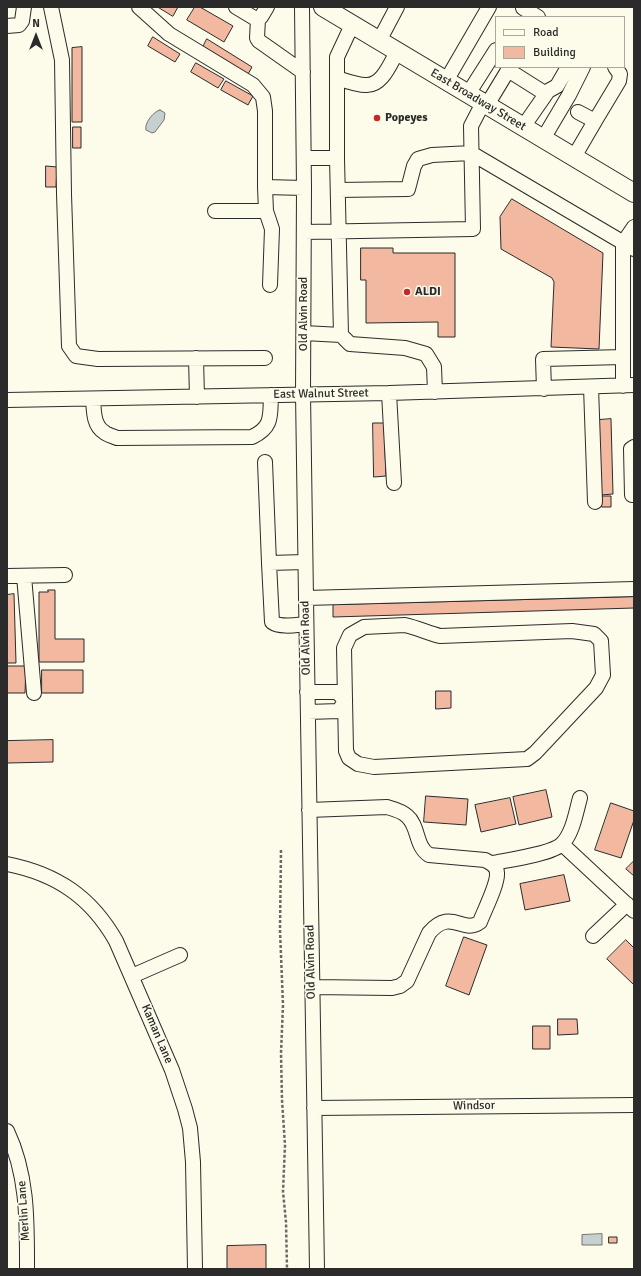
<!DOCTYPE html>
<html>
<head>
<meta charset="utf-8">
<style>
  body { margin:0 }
  #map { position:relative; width:641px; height:1276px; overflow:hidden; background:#fdfbea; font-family:Signika,sans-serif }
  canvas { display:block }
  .frame { position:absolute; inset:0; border:8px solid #2b2b2b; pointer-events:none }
  .legend { position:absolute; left:495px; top:16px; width:130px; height:52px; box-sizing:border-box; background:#fdfbea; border:1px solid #a9a89e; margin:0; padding:5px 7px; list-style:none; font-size:12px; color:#2b2b2b }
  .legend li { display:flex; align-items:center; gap:8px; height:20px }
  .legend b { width:20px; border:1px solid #a9a89e }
  .north { position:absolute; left:16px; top:16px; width:40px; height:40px; -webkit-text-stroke:3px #fdfbea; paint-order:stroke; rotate:0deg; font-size:11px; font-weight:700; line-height:16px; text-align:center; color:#2b2b2b }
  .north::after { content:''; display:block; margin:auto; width:14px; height:18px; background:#2b2b2b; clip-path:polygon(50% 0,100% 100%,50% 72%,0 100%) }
</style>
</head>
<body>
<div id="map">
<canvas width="641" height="1276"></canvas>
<div class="frame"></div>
<ul class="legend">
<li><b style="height:5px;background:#fdfbea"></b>Road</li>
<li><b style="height:11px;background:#f2b8a0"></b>Building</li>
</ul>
<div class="north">N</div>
</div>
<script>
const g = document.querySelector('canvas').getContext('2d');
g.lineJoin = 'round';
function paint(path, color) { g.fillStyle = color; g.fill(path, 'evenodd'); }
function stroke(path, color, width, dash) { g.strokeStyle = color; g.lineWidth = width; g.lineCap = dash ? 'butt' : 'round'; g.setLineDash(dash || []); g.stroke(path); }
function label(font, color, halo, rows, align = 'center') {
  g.font = font + ' Signika,sans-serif'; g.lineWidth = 3; g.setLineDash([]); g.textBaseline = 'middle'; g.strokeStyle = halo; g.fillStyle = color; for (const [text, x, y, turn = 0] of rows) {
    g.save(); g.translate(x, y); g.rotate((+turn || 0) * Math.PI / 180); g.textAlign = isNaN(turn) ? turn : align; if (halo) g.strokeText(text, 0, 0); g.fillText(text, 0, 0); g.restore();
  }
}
const water = new Path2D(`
  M160,110L165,113L164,120L155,132L152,133L146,130C144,123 154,111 160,110Z
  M602,1234V1245H582V1235Z`);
paint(water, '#c7d0d0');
stroke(water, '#74746e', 1);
const building = new Path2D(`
  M158,7H178L173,16Z
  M195,7H200L233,26L224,42L187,20Z
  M153,37L180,54L175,62L148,46Z
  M207,39L252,67L247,76L202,49Z
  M82,47V122H72V48Z
  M196,63L224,79L218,88L191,72Z
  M226,81L253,96L248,105L221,90Z
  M73,127H81V148H73Z
  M46,166L57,167L56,187H46Z
  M512,199L603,253L599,349L551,347L554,282L552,278L501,249L500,217Z
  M361,248H393V253H455V337H438V322L366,323V280H361Z
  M611,419L613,494L601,495L599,420Z
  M373,423H384L386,476L374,477Z
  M602,496H611V507H602Z
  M48,590H55V639H84V662H39V592H48Z
  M14,594L16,663H7V595Z
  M634,597V608L333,617V605Z
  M7,666H26L25,693H7Z
  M42,670H83V693H42Z
  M436,691H451V708L436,709Z
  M53,740V762L7,763V741Z
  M546,790L552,817L519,825L513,797Z
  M426,796L468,799L466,825L424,822Z
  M510,798L516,824L481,832L475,805Z
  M611,803L634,811V820L621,858L595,850Z
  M634,861V876L626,869Z
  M564,875L570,901L525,910L520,884Z
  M464,937L487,945L469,995L446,986Z
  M626,940L634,948V985L607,959Z
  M558,1019H577L578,1034L558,1035Z
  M533,1026H550V1049H533Z
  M609,1237H617V1243H609Z
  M266,1245V1269H227V1246Z`);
paint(building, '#f2b8a0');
stroke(building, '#2b2b2b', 1);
const minor = new Path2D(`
  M51,7L62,60L64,194L69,346L76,356L98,359L265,358
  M139,7L169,34L253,85L263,97L265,111V187L304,188
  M236,7L256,19L261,17L267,7
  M302,7L304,188L303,394L306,598L317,1269
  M523,8L538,17
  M258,19L257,38L259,41L303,72
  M352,25L337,57V158L341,335L350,344L405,348L426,354L434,367L435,392
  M7,26L19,25L22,21L24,7
  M379,41L397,7
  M508,70L546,94
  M337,78C346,81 357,85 366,85C382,86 390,64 397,52
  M446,81L489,7
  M468,94L496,50
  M487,105L510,67
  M578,112L595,121L619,81L620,74L615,67
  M523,127L548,91L557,86L568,67
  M543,139L569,95L583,67
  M574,157L595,121
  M304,158H337
  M265,187L266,211L272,229L270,285
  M338,190L408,189L414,166L418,159L432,155L471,153L634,249
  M215,211H266
  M304,232L473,229L471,126L483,103
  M304,333L341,335
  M196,358L197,397
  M623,386V243L634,227
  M591,387L595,502
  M544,389L543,359L623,357
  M389,393L394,483
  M93,399C94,410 93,425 104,432C107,435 113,436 117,438L252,437C273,427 270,416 271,395
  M7,400L389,393L634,385
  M634,447L631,449L632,495H634
  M265,462L269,563L305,562
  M269,563L272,622C280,628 296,625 306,624
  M7,576L65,575
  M24,576L34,693
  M306,598L634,589
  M405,625C418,628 428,633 440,636L572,631L594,634L601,641L603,675L596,688L535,753L527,759L374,767L358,764L349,758L346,751L344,648L350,635L364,627Z
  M307,692H337L345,700L339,711L308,712
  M309,810L387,807C394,809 402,811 407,816C419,826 415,846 429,855L485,860C491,863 497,866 497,873C498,884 484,911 480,922C463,935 451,907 429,933L407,981L400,986L392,988L312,987
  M562,844L634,911
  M493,863C508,860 552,854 562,844C573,833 576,812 580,798
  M7,864C57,874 91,897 116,941L172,1070L185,1109L190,1128L193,1162L195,1269
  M593,936L627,904
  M132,976L180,955
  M314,1108L634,1105
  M7,1131C28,1175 27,1222 27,1269`);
const major = new Path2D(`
  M323,7L634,193`);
stroke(minor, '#2b2b2b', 16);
stroke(major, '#2b2b2b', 20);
stroke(new Path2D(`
  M281,850L280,930L283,1005L281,1053L282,1100L285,1145L283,1192L286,1222L287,1269`), '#6a6964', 2.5, [3, 2]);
stroke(minor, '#fdfbea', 14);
stroke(major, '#fdfbea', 18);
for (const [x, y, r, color] of [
  [377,118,4,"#c62828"],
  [407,292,4,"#c62828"]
]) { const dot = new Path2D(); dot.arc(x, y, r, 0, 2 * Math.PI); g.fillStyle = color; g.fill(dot); stroke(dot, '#fdfbea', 1.5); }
label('12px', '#2b2b2b', '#fdfbea', [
  ["East Broadway Street",478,100,31],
  ["Old Alvin Road",304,314,-90],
  ["East Walnut Street",321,394,-1],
  ["Old Alvin Road",306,638,-91],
  ["Old Alvin Road",311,962,-91],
  ["Kaman Lane",157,1034,67],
  ["Windsor",474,1106,-1],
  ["Merlin Lane",24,1211,-94]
]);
label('bold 12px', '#2b2b2b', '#fdfbea', [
  ["Popeyes",385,118],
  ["ALDI",415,292]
], 'left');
</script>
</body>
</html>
